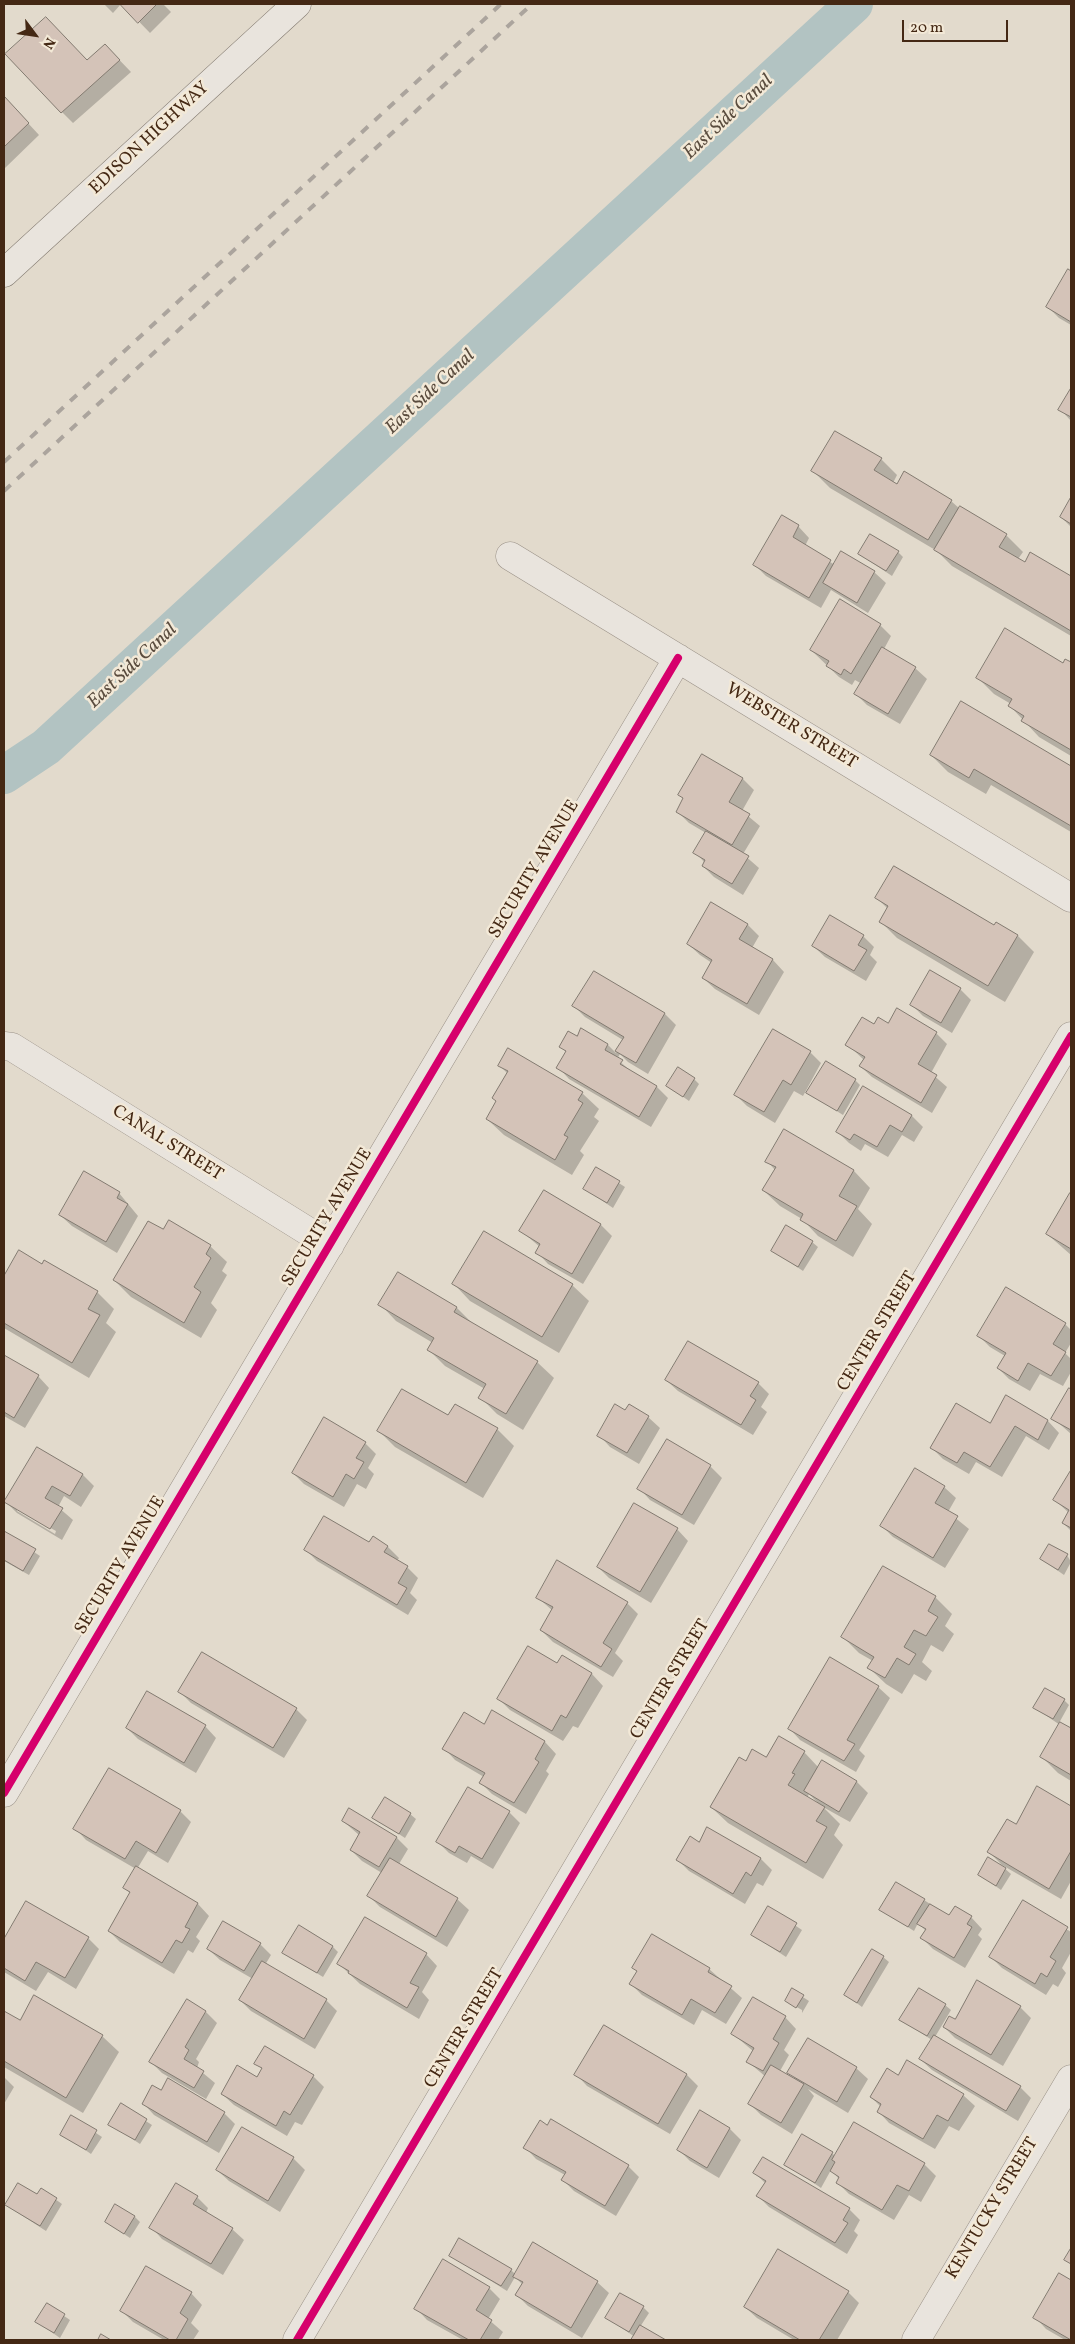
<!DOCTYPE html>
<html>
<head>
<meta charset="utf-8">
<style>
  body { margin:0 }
  #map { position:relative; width:1075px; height:2344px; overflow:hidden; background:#e2dacc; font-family:Vollkorn,serif }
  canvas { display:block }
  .frame { position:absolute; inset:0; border:5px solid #442814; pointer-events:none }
  .north { position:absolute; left:10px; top:10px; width:50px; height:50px; -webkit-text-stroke:4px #f3e9d7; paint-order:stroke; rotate:121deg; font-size:14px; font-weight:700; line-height:20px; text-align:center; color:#442814 }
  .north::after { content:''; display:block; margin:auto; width:18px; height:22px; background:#442814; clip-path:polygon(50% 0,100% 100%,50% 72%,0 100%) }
  .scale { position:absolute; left:902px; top:20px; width:106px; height:22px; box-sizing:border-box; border:2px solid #442814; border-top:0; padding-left:6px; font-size:15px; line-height:18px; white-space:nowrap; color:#442814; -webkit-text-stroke:4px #f3e9d7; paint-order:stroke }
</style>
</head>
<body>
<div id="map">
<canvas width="1075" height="2344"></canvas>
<div class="frame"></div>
<div class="north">N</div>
<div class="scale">20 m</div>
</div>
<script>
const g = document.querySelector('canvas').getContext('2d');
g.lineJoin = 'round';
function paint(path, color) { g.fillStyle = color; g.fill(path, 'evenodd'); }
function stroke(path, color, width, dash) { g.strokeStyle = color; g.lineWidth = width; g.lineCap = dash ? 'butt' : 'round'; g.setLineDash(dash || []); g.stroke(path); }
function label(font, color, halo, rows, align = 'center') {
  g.font = font + ' Vollkorn,serif'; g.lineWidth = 5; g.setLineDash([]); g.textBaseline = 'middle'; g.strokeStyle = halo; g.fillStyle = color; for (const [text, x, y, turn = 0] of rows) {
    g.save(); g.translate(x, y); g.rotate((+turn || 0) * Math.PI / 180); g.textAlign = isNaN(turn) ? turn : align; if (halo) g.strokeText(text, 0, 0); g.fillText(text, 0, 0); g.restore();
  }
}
paint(new Path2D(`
  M104,4H121L113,13Z
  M122,4H163L171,12L150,33Z
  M105,45L131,72L73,123L62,112Z
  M4,97L39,135L4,169Z
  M1069,271L1071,272V325L1059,318L1048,307Z
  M1071,390V421L1060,409Z
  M881,459L897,475L893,483L951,501L960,509L1006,535L1023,552L1018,559L1025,563L1031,554L1071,578V636L952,566L937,551L830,488L813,471Z
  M1071,500V527L1061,517Z
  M798,526L809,538L805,546L835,565L842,553L874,572L886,583L868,613L831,590L821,608L766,576L755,565Z
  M898,552L903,557L892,576L859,554Z
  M880,625L891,636L884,649L915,668L927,679L900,724L867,705L856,694L862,684L855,680L852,685L839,677L811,650Z
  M1066,661L1071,664V756L1039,737L1010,706L1011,704L994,694L978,678L1063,664Z
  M962,703L1071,767V832L991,785L986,794L948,772L931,755Z
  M703,756L743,779L754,790L742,811L760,826L743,854L759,868L743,895L714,877L703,866L705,863L695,852L706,833L689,823L677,811Z
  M877,898L995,927L997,924L1018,936L1034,952L1005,1002L897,938L881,922L888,909Z
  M712,904L748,925L759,936L752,948L773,960L784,972L759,1015L715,989L703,978L712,963L700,955L688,944Z
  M863,936L874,947L870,955L877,962L866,981L825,957L813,946Z
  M594,973L665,1014L676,1025L648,1074L628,1062L620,1054L617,1059L633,1073L657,1087L668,1098L651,1127L569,1079L558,1067L567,1053L560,1046L577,1038L582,1030L608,1045L616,1053L623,1040L585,1017L574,1006Z
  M960,989L971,1000L952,1033L923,1016L911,1004Z
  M888,1024L936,1033L947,1044L931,1073L947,1087L932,1113L872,1077L860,1066L864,1060L847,1044L874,1026Z
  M810,1052L821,1063L803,1096L794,1091L775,1123L747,1106L736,1095Z
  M500,1066L582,1093L599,1109L594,1117L599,1121L580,1151L584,1155L572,1175L504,1135L487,1119L497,1101L508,1074Z
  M694,1079L699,1084L689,1101L668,1086Z
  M855,1080L860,1085L843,1115L808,1093Z
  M912,1116L923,1127L914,1142L902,1135L888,1157L865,1144L861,1151L849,1143L838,1132Z
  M785,1131L854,1171L870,1188L858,1209L872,1224L853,1257L818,1236L802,1219L780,1206L763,1190L775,1170L767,1161Z
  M597,1169L625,1187L613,1208L585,1189Z
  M544,1191L601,1225L612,1236L583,1284L548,1264L537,1252L540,1247L521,1231Z
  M119,1193L138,1216L117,1253L72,1226L60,1215Z
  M1070,1195H1071V1255L1047,1234Z
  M163,1231L210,1246L227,1262L222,1271L227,1275L211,1303L217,1310L201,1338L131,1297L114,1280Z
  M812,1242L818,1247L803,1271L772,1250Z
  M19,1252L42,1266L45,1261L97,1292L114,1309L106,1323L116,1332L89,1378L4,1328V1278Z
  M398,1273L457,1308L473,1324L537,1362L554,1378L523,1430L497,1414L480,1397L485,1389L445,1366L429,1350L433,1343L396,1321L380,1304Z
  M454,1284L572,1285L589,1301L559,1353L470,1301Z
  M1065,1324L1071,1330V1343L1065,1353L1071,1359V1372L1063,1386L1040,1374L1030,1391L1009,1379L998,1368L1005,1356L990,1347L979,1336Z
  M4,1357L38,1376L49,1388L25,1428L4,1416Z
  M666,1380L758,1383L769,1394L761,1407L767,1412L753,1435L678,1391Z
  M1070,1390L1071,1391V1434L1053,1418Z
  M1007,1397L1048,1421L1059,1433L1049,1450L1026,1436L1002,1477L976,1462L969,1474L943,1459L932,1448L991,1425Z
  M625,1412L648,1417L660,1428L639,1464L610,1447L599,1435Z
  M448,1417L497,1429L514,1446L483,1498L395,1447L379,1431Z
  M667,1441L710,1466L722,1478L694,1525L650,1500L639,1488Z
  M365,1443L376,1454L368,1468L374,1474L366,1489L357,1484L344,1507L304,1484L293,1473Z
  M38,1448L83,1475L94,1486L81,1507L64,1496L58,1507L73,1520L62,1540L17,1513L6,1502ZM17,1509L56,1531L55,1534L17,1511Z
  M1071,1472V1531L1063,1523L1069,1513L1055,1500Z
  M944,1487L956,1498L948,1512L969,1529L945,1568L893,1537L882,1526Z
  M677,1529L688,1541L651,1603L609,1578L598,1567Z
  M4,1532L40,1556L29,1575L4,1561Z
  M387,1546L399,1558L397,1561L407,1567L418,1578L410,1593L417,1600L408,1615L317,1561L306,1550Z
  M1067,1555L1071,1562L1064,1575L1041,1559Z
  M537,1597L627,1603L638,1614L615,1653L623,1661L613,1677L553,1642L541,1630L553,1611Z
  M935,1597L952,1614L945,1626L954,1634L943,1652L931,1645L922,1662L932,1671L926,1681L914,1674L902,1694L886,1684L869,1668L873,1661L859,1653L843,1637Z
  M562,1657L592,1674L603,1686L578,1728L573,1726L563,1741L510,1710L498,1698L557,1665Z
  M878,1687L890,1698L859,1750L865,1756L856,1772L800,1740L789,1728Z
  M180,1692L296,1709L307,1720L284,1758L191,1703Z
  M1064,1700L1069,1705L1059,1723L1071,1730V1781L1058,1773L1042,1757L1060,1725L1035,1708Z
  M493,1712L545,1742L556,1754L546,1771L549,1774L526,1814L492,1794L481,1783L484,1777L455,1760L444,1748L484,1725Z
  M205,1726L216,1738L196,1773L138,1739L127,1728Z
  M804,1752L819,1768L857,1782L868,1793L850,1822L823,1807L840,1824L834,1835L843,1845L823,1879L728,1823L711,1807L746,1763ZM809,1794L818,1803L807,1798Z
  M1038,1788L1071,1808V1881L1061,1899L1002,1865L989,1852L1016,1825Z
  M350,1810L397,1838L408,1849L399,1864L457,1899L469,1910L447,1947L380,1907L369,1896L382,1873L362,1861L351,1850L359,1835L343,1821Z
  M180,1811L191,1822L168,1863L148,1851L137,1869L198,1904L209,1916L196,1937L200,1941L193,1953L188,1950L174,1974L120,1942L109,1931L131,1894L124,1888L136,1869L86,1840L75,1828Z
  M509,1812L520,1823L493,1869L471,1856L467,1863L449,1853L437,1841Z
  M410,1814L416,1819L405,1838L374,1818Z
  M708,1829L761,1859L772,1870L763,1886L757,1883L745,1904L689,1871L678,1860L700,1843Z
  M1003,1867L1011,1874L1001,1890L980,1875Z
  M924,1900L950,1917H971L982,1929L978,1935L982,1939L965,1968L933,1949L922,1938L926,1931L918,1923L914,1931L881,1910Z
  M27,1902L88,1938L99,1949L76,1989L48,1972L36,1991L4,1972V1941Z
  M1023,1902L1071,1932V1952L1062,1968L1066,1973L1058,1987L1053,1984L1046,1995L1002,1968L991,1957Z
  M769,1908L802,1930L786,1957L753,1935Z
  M260,1944L271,1955L265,1965L326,2000L337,2011L315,2049L251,2011L240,2000L253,1979L220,1960L208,1949Z
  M333,1947L338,1952L323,1977L284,1953Z
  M426,1954L437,1966L422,1992L429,2000L419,2019L360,1984L339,1964Z
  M883,1957L889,1962L862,2007L846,1995Z
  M633,1968L709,1969L742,1998L726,2024L702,2010L694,2025L642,1995L631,1984L638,1972Z
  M792,1990L809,2001L802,2013V2010L786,2001Z
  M945,2005L951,2010L935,2037L1020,2087L1031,2098L1018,2121L932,2070L920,2059L932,2040L901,2020Z
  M1020,2007L1031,2018L1003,2066L955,2038L944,2027L955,2021Z
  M4,2012L20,2022L102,2036L119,2052L83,2113L4,2067Z
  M206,2012L217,2023L196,2059L199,2062L197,2068L215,2083L206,2099L162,2073L151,2062Z
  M785,2017L796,2029L784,2050L789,2055L780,2071L796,2079L789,2073L856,2068L868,2079L848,2113L808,2089L814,2096L792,2134L761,2115L750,2104L766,2077L747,2061L753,2051L733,2034Z
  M604,2026L687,2075L698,2086L670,2134L587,2086L576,2074Z
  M256,2063L313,2076L324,2087L302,2125L295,2122L287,2136L234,2105L222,2094L258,2078L263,2070Z
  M898,2076L963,2095L975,2106L959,2131L949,2126L935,2149L889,2123L878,2111L881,2107L871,2097Z
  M4,2077L14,2087L4,2104Z
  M161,2092L224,2113L235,2124L219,2153L154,2115L143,2103Z
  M121,2105L152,2125L140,2144L110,2124Z
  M701,2112L730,2129L741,2140L719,2178L690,2161L679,2150Z
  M72,2117L102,2137L91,2154L62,2134Z
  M854,2123L924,2164L936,2176L921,2202L909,2195L894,2220L849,2194L837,2182L839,2179L831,2170L821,2188L786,2164L832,2153L835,2156Z
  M548,2127L628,2166L639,2177L616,2216L574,2191L563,2180L565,2175L536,2159L525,2147Z
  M242,2128L293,2158L305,2170L280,2212L229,2181L217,2170Z
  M755,2173L849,2209L860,2220L854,2231L858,2235L847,2254L769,2207L758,2196L765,2183Z
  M41,2189L62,2204L46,2231L6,2205L37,2196Z
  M197,2197L208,2208L206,2213L232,2229L244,2240L223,2275L162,2239L151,2227Z
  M135,2217L140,2222L130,2238L106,2222Z
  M450,2255L511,2270L516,2275L597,2282L609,2293L582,2338L528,2306L517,2295L523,2285L515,2277L507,2291Z
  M1060,2275L1071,2282V2340H1065L1046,2329L1035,2317Z
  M489,2288L500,2299L488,2319L503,2332L498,2340H463L427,2320L416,2308Z
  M848,2292L859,2303L837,2340H794L757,2318L745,2307Z
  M191,2293L202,2305L191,2323L199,2331L193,2340H164L133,2322L122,2311Z
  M48,2305L70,2320L60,2338L37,2322Z
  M643,2307L649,2313L640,2327L663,2340H633L635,2337L607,2318Z`), '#0003');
stroke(new Path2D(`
  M4,775L46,747L854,4`), '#b2c3c2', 38);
const building = new Path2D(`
  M120,4H157L138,23Z
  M46,17L87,60L105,44L120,60L61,113L5,54Z
  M4,96L29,123L4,147Z
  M1068,269L1071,271V322L1046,307Z
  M1071,388V417L1058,410Z
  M835,431L882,458L874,470L897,484L904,471L952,500L928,540L811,471Z
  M1071,497V524L1060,517Z
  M960,506L1007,534L999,547L1025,562L1030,552L1071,576V631L934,550Z
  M782,515L799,525L793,537L831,560L809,598L753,565Z
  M870,534L899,551L886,571L858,554Z
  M841,551L875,571L857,603L823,583Z
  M840,599L881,624L851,674L844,669L841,675L826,666L829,661L810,650Z
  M1005,628L1063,663L1065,659L1071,662V750L1021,721L1024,716L1008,706L1012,699L976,678Z
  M882,647L916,667L888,714L854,694Z
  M961,701L1071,766V826L974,769L969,778L930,755Z
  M702,754L743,778L729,802L750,814L732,845L676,812L683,798L678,795Z
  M706,831L749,856L732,884L702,866L705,860L693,853Z
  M894,866L994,925L996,922L1018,935L988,986L879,922L888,906L875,898Z
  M711,902L748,924L739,939L773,959L747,1004L702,978L712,960L687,944Z
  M830,915L864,935L858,945L867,950L854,971L812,946Z
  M930,970L961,988L941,1023L910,1005Z
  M594,971L665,1013L636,1063L615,1051L624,1037L572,1006Z
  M897,1008L937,1032L918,1064L937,1075L921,1103L859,1066L865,1057L845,1045L862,1017L874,1024L878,1017L888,1023Z
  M581,1028L608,1044L605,1050L623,1060L620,1064L657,1086L639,1117L556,1068L566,1051L559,1047L568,1031L577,1036Z
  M773,1029L811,1051L791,1085L783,1080L764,1112L734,1095Z
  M508,1048L583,1092L578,1100L583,1103L564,1135L568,1137L555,1160L486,1119L496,1101L492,1098L508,1071L498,1066Z
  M826,1061L856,1079L837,1111L806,1093Z
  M678,1067L695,1078L683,1097L666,1086Z
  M863,1086L912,1115L902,1132L890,1125L877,1147L854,1134L850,1140L836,1132Z
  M784,1129L854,1170L839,1196L857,1206L836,1241L800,1220L803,1214L762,1190L776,1167L765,1162Z
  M596,1167L620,1181L607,1203L583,1189Z
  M84,1171L120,1192L117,1198L128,1204L106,1242L59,1215Z
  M544,1190L601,1224L572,1274L535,1253L540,1244L519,1231Z
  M1070,1193L1071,1194V1249L1046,1234Z
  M169,1220L211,1245L206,1254L211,1258L194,1287L201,1292L184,1323L113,1280L148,1221L163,1229Z
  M786,1225L813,1241L798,1267L771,1251Z
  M484,1231L573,1284L542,1337L452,1284Z
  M19,1250L42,1264L44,1260L98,1291L88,1309L100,1315L72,1363L4,1323V1276Z
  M398,1272L457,1307L454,1312L538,1361L506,1414L478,1398L486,1384L427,1350L434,1338L378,1305Z
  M1006,1287L1066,1323L1053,1344L1066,1352L1051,1376L1028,1363L1018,1381L997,1368L1006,1353L977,1336Z
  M688,1341L759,1382L750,1396L756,1400L741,1425L665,1380Z
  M4,1355L39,1375L14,1418L4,1412Z
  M1069,1388L1071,1389V1430L1051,1419Z
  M402,1389L448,1415L455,1404L498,1428L466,1483L377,1431Z
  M1006,1395L1048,1420L1038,1440L1015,1426L990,1467L964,1452L957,1463L930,1448L956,1403L990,1423Z
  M615,1404L625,1410L629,1404L649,1416L627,1453L597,1436Z
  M324,1417L366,1442L356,1458L364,1462L354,1479L346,1474L333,1497L292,1473Z
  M667,1439L711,1465L682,1515L637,1489Z
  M37,1447L83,1474L70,1496L52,1486L45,1498L63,1508L50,1529L4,1502Z
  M915,1468L945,1486L935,1503L958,1516L933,1558L880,1526Z
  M1071,1470V1528L1062,1523L1069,1510L1053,1500Z
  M634,1503L678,1528L640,1592L597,1567Z
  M324,1516L369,1542L373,1536L388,1546L384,1552L408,1566L398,1583L407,1588L397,1605L304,1550Z
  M4,1531L36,1549L23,1571L4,1560Z
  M1049,1544L1068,1554L1058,1570L1040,1559Z
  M557,1560L628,1602L603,1643L612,1649L601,1667L540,1630L553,1607L536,1598Z
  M883,1566L936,1596L928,1611L938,1617L926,1636L914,1630L904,1647L916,1654L909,1665L897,1658L885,1678L867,1668L874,1657L841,1637Z
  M528,1646L557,1663L562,1655L592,1673L566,1718L561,1715L552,1731L497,1699Z
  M202,1652L297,1708L273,1748L178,1692Z
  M830,1657L879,1686L847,1740L855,1744L844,1761L788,1729Z
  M1045,1688L1065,1699L1053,1719L1033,1708Z
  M147,1691L206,1725L184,1763L126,1728Z
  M492,1710L545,1741L535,1759L539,1762L514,1803L479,1783L485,1773L442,1749L464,1712L484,1724Z
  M1060,1722L1071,1728V1775L1040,1757Z
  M779,1736L805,1751L792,1773L795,1774L788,1785L825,1807L816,1821L827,1827L806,1863L710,1807L739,1757L746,1761L752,1749L766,1757Z
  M822,1760L857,1781L839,1812L804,1791Z
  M109,1768L181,1810L156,1853L136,1841L125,1859L73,1829Z
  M1037,1786L1071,1806V1851L1049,1889L987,1852L1007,1819L1016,1824Z
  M468,1787L510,1811L482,1859L459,1846L455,1853L436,1842Z
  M385,1797L411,1813L399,1834L372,1818Z
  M349,1808L397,1837L379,1867L350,1850L360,1832L342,1821Z
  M707,1827L761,1858L751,1876L746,1872L733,1894L676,1860L690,1836L699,1842Z
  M988,1857L1006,1868L996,1886L978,1875Z
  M390,1858L458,1898L436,1937L367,1896Z
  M136,1866L198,1903L185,1927L190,1929L182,1943L176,1940L162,1963L108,1931L130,1892L123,1888Z
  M896,1882L925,1899L908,1927L879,1910Z
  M1023,1900L1068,1927L1050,1957L1056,1961L1047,1977L1041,1973L1035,1984L989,1957Z
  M26,1901L89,1937L65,1978L36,1962L25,1981L4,1968V1939Z
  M930,1904L949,1915L955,1906L972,1916L967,1924L972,1927L954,1958L920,1938L926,1929L917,1924Z
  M768,1906L797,1923L780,1952L751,1935Z
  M365,1917L427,1953L410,1983L419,1987L407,2008L348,1973L349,1971L337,1964Z
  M223,1921L261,1943L244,1971L207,1949Z
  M299,1925L333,1946L317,1973L282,1953Z
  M652,1934L710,1968L708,1972L732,1986L715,2013L691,1999L682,2015L629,1984L637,1971L632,1968Z
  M872,1949L884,1956L857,2003L844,1995Z
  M262,1961L327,1999L304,2039L239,2000Z
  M977,1980L1021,2006L991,2055L943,2027L949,2016L955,2019Z
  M792,1988L804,1995L796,2008L785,2001Z
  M919,1988L946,2004L927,2036L899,2020Z
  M34,1995L103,2035L66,2098L4,2061V2011L20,2020Z
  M753,1997L786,2016L773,2039L779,2043L763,2071L746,2062L754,2048L731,2034Z
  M187,1999L206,2011L185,2047L189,2050L184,2059L204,2071L194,2088L149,2062Z
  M604,2025L687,2074L658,2124L574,2075Z
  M934,2035L1021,2086L1006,2111L919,2059Z
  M808,2038L857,2067L837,2102L787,2073Z
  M265,2046L314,2075L290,2115L284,2111L276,2126L221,2094L237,2065L257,2077L262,2068L254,2064Z
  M907,2060L964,2094L948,2121L937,2115L923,2139L877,2112L881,2104L870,2097L887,2068L898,2075Z
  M771,2065L804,2084L781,2123L748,2104Z
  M168,2078L225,2112L207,2142L142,2104L152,2085L161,2090Z
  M121,2103L147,2119L135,2140L108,2125Z
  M700,2110L730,2128L707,2168L677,2150Z
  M71,2115L97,2130L86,2150L60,2135Z
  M551,2119L629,2165L605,2206L561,2180L566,2172L523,2148L540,2120L547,2125Z
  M854,2122L925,2163L909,2191L897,2185L882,2210L836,2183L839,2177L830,2171L835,2162L832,2160Z
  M242,2127L294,2157L268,2201L216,2170Z
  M802,2134L833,2152L815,2183L784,2165Z
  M763,2157L850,2208L843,2220L848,2223L835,2243L756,2196L766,2181L753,2173Z
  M18,2183L37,2194L41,2188L57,2198L40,2226L5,2205Z
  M176,2183L198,2196L193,2204L233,2228L211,2264L149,2228Z
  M115,2204L135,2216L124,2234L105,2222Z
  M459,2238L512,2269L501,2286L449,2256Z
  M533,2242L598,2281L571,2328L515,2295L523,2282L513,2277Z
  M1071,2248V2264L1064,2260Z
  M778,2249L849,2291L819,2340H800L744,2307Z
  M443,2259L490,2287L476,2310L492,2320L480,2340H469L414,2309Z
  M146,2266L192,2292L180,2313L188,2319L176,2340H170L120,2311Z
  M1059,2273L1071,2280V2340L1033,2318Z
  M620,2293L644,2306L629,2332L605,2318Z
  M47,2303L65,2314L54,2333L35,2322Z
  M640,2325L666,2340H631Z
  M101,2334L111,2340H98Z`);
paint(building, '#d4c3b8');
stroke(building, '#827a70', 1);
const minor = new Path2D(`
  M510,556L1071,898
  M4,1046L12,1047L330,1245
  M4,1793L678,658
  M297,2340L1071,1036
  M916,2340L1071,2079`);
const secondary = new Path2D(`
  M4,273L297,4`);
stroke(minor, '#9a9187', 29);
stroke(secondary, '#827a70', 29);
stroke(minor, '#e9e4dd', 28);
stroke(secondary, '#e9e4dd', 28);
stroke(new Path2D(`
  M4,462L501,4
  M4,491L532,4`), '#aba49d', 4, [9, 9]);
stroke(new Path2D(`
  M4,1793L678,658
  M297,2340L1071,1036`), '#d6006c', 8);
label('18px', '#442814', '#f3e9d7', [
  ["EDISON HIGHWAY",150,139,-43],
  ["WEBSTER STREET",791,727,31],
  ["SECURITY AVENUE",535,870,-59],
  ["CANAL STREET",167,1144,32],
  ["SECURITY AVENUE",328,1218,-59],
  ["CENTER STREET",878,1332,-59],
  ["SECURITY AVENUE",121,1566,-59],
  ["CENTER STREET",671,1680,-59],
  ["CENTER STREET",465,2029,-59],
  ["KENTUCKY STREET",993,2209,-59]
]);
label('italic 19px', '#5a4c3e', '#f3e9d7', [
  ["East Side Canal",729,118,-43],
  ["East Side Canal",431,393,-43],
  ["East Side Canal",133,667,-43]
]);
</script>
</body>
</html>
